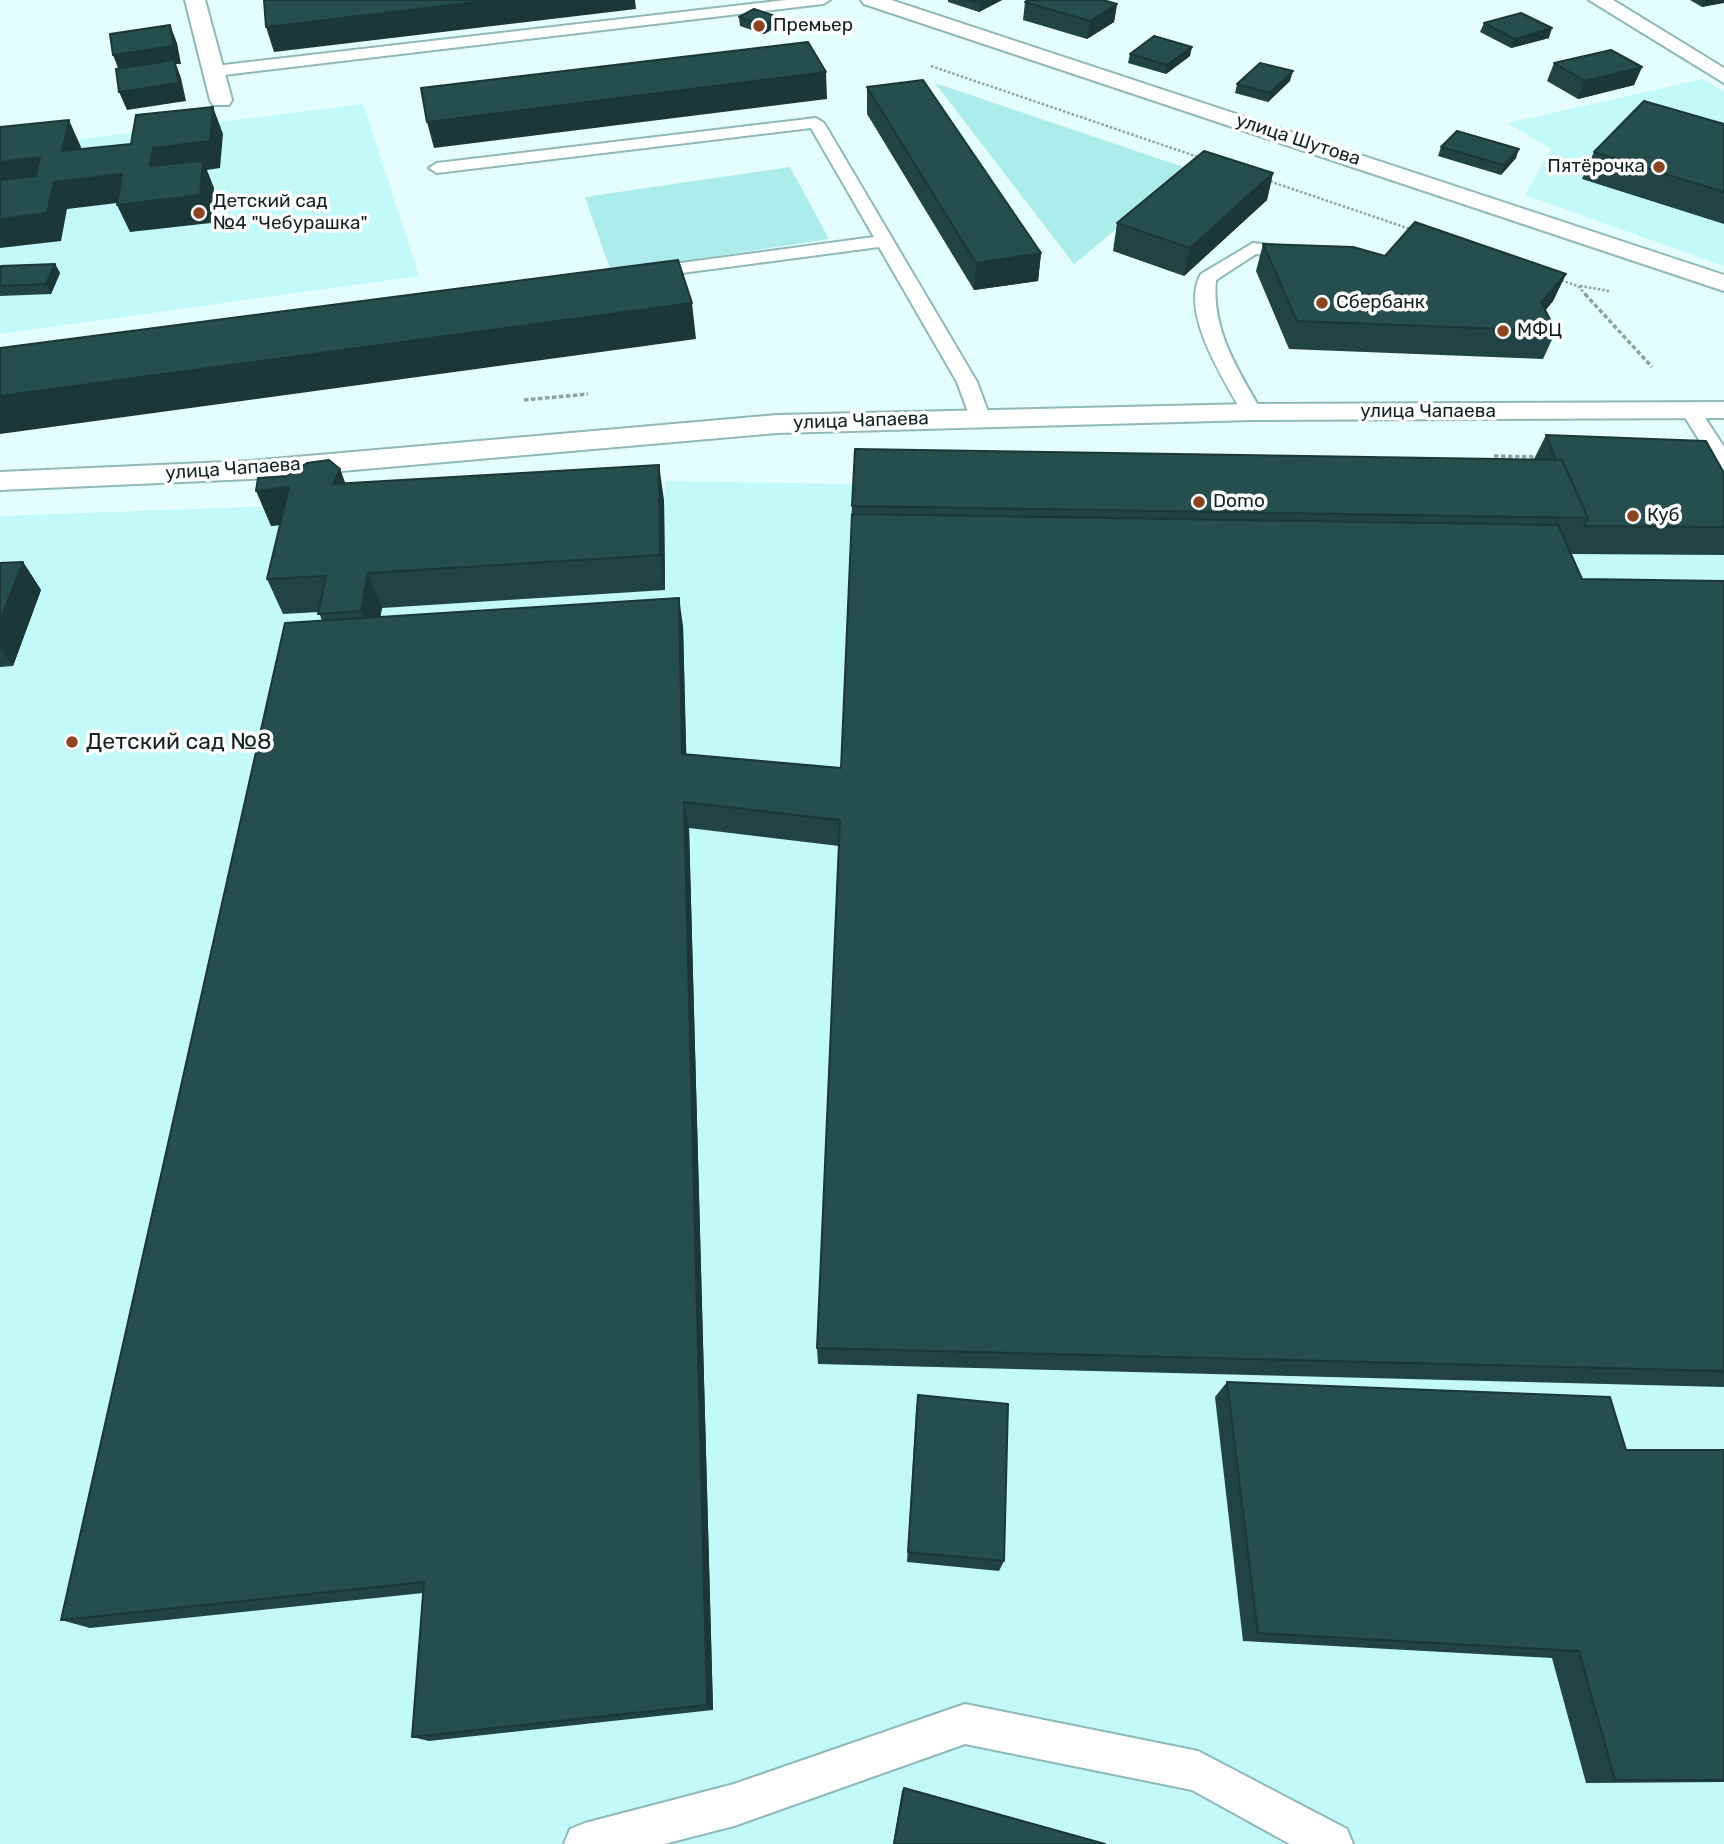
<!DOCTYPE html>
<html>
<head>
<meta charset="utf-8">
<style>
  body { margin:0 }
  canvas { display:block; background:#e4fefd }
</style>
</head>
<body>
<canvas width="1724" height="1844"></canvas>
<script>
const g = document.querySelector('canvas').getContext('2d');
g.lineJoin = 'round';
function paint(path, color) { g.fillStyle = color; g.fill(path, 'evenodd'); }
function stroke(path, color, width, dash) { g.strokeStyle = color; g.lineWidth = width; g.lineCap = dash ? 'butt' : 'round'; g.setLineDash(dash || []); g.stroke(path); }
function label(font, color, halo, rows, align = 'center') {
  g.font = font + ' Rubik,sans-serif'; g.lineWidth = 7; g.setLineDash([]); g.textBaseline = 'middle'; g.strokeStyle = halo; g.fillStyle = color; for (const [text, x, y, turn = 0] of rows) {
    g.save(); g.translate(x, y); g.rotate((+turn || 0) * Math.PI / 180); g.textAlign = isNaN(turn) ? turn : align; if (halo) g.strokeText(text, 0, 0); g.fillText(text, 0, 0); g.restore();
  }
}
paint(new Path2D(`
  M1703,79L1724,92V266L1525,195L1551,149L1508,123Z
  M363,104L419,276L0,334V149Z
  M665,481L1544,495L1724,555V1844H0V516L275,506L664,500Z`), '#c3f9f8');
paint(new Path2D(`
  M935,83L1189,169L1074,264Z
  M790,167L829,239L611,272L585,197Z`), '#aceceb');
const lane = new Path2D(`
  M786,0H830L823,4L215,76L207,71L215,66Z
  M816,118L824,123L977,382L990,417L987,421L980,423L970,417L957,382L879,247L644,278L635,273L644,268L874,237L811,128L437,173L429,168L437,163Z
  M1253,243L1297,248L1306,253L1297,258L1256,254L1216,280C1211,330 1238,370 1262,412L1252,418L1242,412C1224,380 1179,311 1201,274Z
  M1691,405L1698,407L1724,447V471L1717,469L1681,411Z
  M965,1704L1198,1751L1347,1829L1353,1844H1290L1192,1790L965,1744L734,1826L664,1844H564L570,1829L585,1823L734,1784Z`);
const street = new Path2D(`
  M185,0H205L232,100L229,105H213L210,100Z
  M861,0H891L1724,275V291L864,4Z
  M1589,0H1613L1724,68V83Z
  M1724,402V418L1252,420L777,433L250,479L0,490V472L250,461L777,415L1252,404Z`);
stroke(lane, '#8fb9b8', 4);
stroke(street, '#8fb9b8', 4);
stroke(new Path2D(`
  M931,66L1201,158
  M1266,180L1413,230
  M1557,279L1578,286L1586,295
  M1580,286L1609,291`), '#8da4a3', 2.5, [2.5, 2]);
stroke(new Path2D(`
  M1585,294L1652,367
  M524,400L588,394
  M1494,456L1538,457`), '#8da4a3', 3.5, [4.5, 2.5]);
paint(lane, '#fff');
paint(street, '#fff');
paint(new Path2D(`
  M948,0H1002L979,12L948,2Z
  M1690,0H1724L1702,7Z
  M1025,2L1117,4L1114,22L1087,39L1023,20Z
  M739,17L778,26L764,34L740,26Z
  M1484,23L1549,38L1511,48L1480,32Z
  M1130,54L1190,56L1166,74L1128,63Z
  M1554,63L1642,67L1634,85L1578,99L1547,81Z
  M1290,81L1268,102L1235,93L1237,84Z
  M867,87L1041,253L1038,281L974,290L867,114Z
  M1724,124V224L1582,179L1594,152Z
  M1441,147L1516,158L1501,175L1438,156Z
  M1273,173L1267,200L1184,276L1113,251L1117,223Z
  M1263,244L1566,274L1553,301L1545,311L1556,331L1543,359L1289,349L1256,271Z
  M55,264L60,273L51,294L0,296V267Z
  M1546,435L1724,473V555L1571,554L1582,579L1724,581V1387L818,1364L817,1348L839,846L689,828L713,1710L429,1741L412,1737L423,1593L90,1628L61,1620L322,621L319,612L283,614L267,579L280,525L271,526L287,476L340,469L345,483L664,500L665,590L382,608L380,617L683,626L686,754L841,768L852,506L1534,459Z
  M23,562L41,590L13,666L0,667V563Z
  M1227,1382L1626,1450H1724V1782L1586,1783L1552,1658L1243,1641L1215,1397Z
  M918,1395L1004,1561L999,1571L907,1562L916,1410Z
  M904,1788L1105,1844H893L902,1791Z`), '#214343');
paint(new Path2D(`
  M493,0H635L636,9L274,52L266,27Z
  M985,0H1002L979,12V3Z
  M1705,0H1724V3L1702,7Z
  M1117,4L1114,22L1087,39L1090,21Z
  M778,17V26L764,34L763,25Z
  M170,25L177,43L181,64H176L181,78L186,101L127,110L119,92L120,73L113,55Z
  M1552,28L1549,38L1511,48L1515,39Z
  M1192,47L1190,56L1166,74L1167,65Z
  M1642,67L1634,85L1578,99L1585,81Z
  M1293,71L1290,81L1268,102L1270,93Z
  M826,72L827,99L434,148L427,122Z
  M213,107L223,134L220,168L207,170L214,188L211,223L130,232L117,205L150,166L153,148Z
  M69,120L81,147L75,178L62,151Z
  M1519,149L1516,158L1501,175L1504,165Z
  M40,157L54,182L122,174L134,201L67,209L61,241L0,248V162Z
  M1273,173L1267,200L1184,276L1190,248Z
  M1041,253L1038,281L974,290L976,263Z
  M55,264L60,273L51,294L46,284Z
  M1566,274L1553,301L1529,330L1541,302Z
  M692,303L696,339L0,434V396Z
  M659,465L664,500L665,590L660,555Z
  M340,469L353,504L333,484Z
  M289,487L304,522L271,526L256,491Z
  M23,562L41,590L13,666L0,648V620Z
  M368,573L382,608L375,645L361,611Z
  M679,598L683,626L687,780L682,754Z
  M684,802L689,828L713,1710L707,1705Z`), '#1b3737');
const building = new Path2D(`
  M264,0H493L266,27Z
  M969,0H985L979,3Z
  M1028,0H1103L1117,4L1090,21L1025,2Z
  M754,9L778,17L763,25L739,17Z
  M1521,13L1552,28L1515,39L1484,23Z
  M170,25L174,46L113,55L110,34Z
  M1154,36L1192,47L1167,65L1130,54Z
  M808,42L826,72L427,122L421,88Z
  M1611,50L1642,67L1585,81L1554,63Z
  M174,60L179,83L119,92L116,69Z
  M1260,63L1293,71L1270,93L1237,84Z
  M923,80L1041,253L976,263L867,87Z
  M1644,101L1724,124V192L1594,152Z
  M213,107L210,141L153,148L150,166L203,161L200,195L117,205L122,174L54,182L47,213L0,219V180L36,176L40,157L0,162V127L69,120L62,151L131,144L136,115Z
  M1457,131L1519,149L1504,165L1441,147Z
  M1204,151L1273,173L1190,248L1117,223Z
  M1415,222L1566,274L1541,302L1556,331L1297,321L1263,244L1353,247L1385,256Z
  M678,260L692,303L0,396V348Z
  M55,264L46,284L0,286L1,266Z
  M1546,435L1706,441L1724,473V527L1584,526L1588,518L1562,460H1556Z
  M855,449L1562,460L1588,518L852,506Z
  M329,460L340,469L333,484L659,465L660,555L368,573L361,611L318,614L326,576L267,579L289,487L256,491L258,478L287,476L307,463Z
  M852,514L1558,525L1582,579L1724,581V1371L817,1348L840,820L684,802L707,1705L412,1737L424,1582L61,1620L285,623L679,598L682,754L841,768Z
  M23,562L0,620V563Z
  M1227,1382L1610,1397L1626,1450H1724V1780H1615L1579,1651L1258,1633Z
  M918,1395L1008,1404L1004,1561L908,1552Z
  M904,1788L1105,1844H894Z`);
paint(building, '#264e4e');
stroke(building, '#1b3737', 2);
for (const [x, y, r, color] of [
  [759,26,7,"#8c4521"],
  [1659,167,7,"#8c4521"],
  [199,213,7,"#8c4521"],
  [1322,303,7,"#8c4521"],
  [1503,331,7,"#8c4521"],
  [1199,502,7,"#8c4521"],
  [1633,516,7,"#8c4521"],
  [72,742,7,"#8c4521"]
]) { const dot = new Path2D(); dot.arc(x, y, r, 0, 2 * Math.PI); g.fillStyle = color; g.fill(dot); stroke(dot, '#fff', 2.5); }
label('19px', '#122323', '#fff', [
  ["Премьер",773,26],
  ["Пятёрочка",1645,167,"right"],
  ["Детский сад",213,202],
  ["№4 \"Чебурашка\"",213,224],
  ["Сбербанк",1336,303],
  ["МФЦ",1517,331],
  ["Domo",1213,502],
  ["Куб",1647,516]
], 'left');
label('19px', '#122323', '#fff', [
  ["улица Шутова",1298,140,18],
  ["улица Чапаева",1428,412],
  ["улица Чапаева",861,421,-2],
  ["улица Чапаева",233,469,-4]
]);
label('23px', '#122323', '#fff', [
  ["Детский сад №8",86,742]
], 'left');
</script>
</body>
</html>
